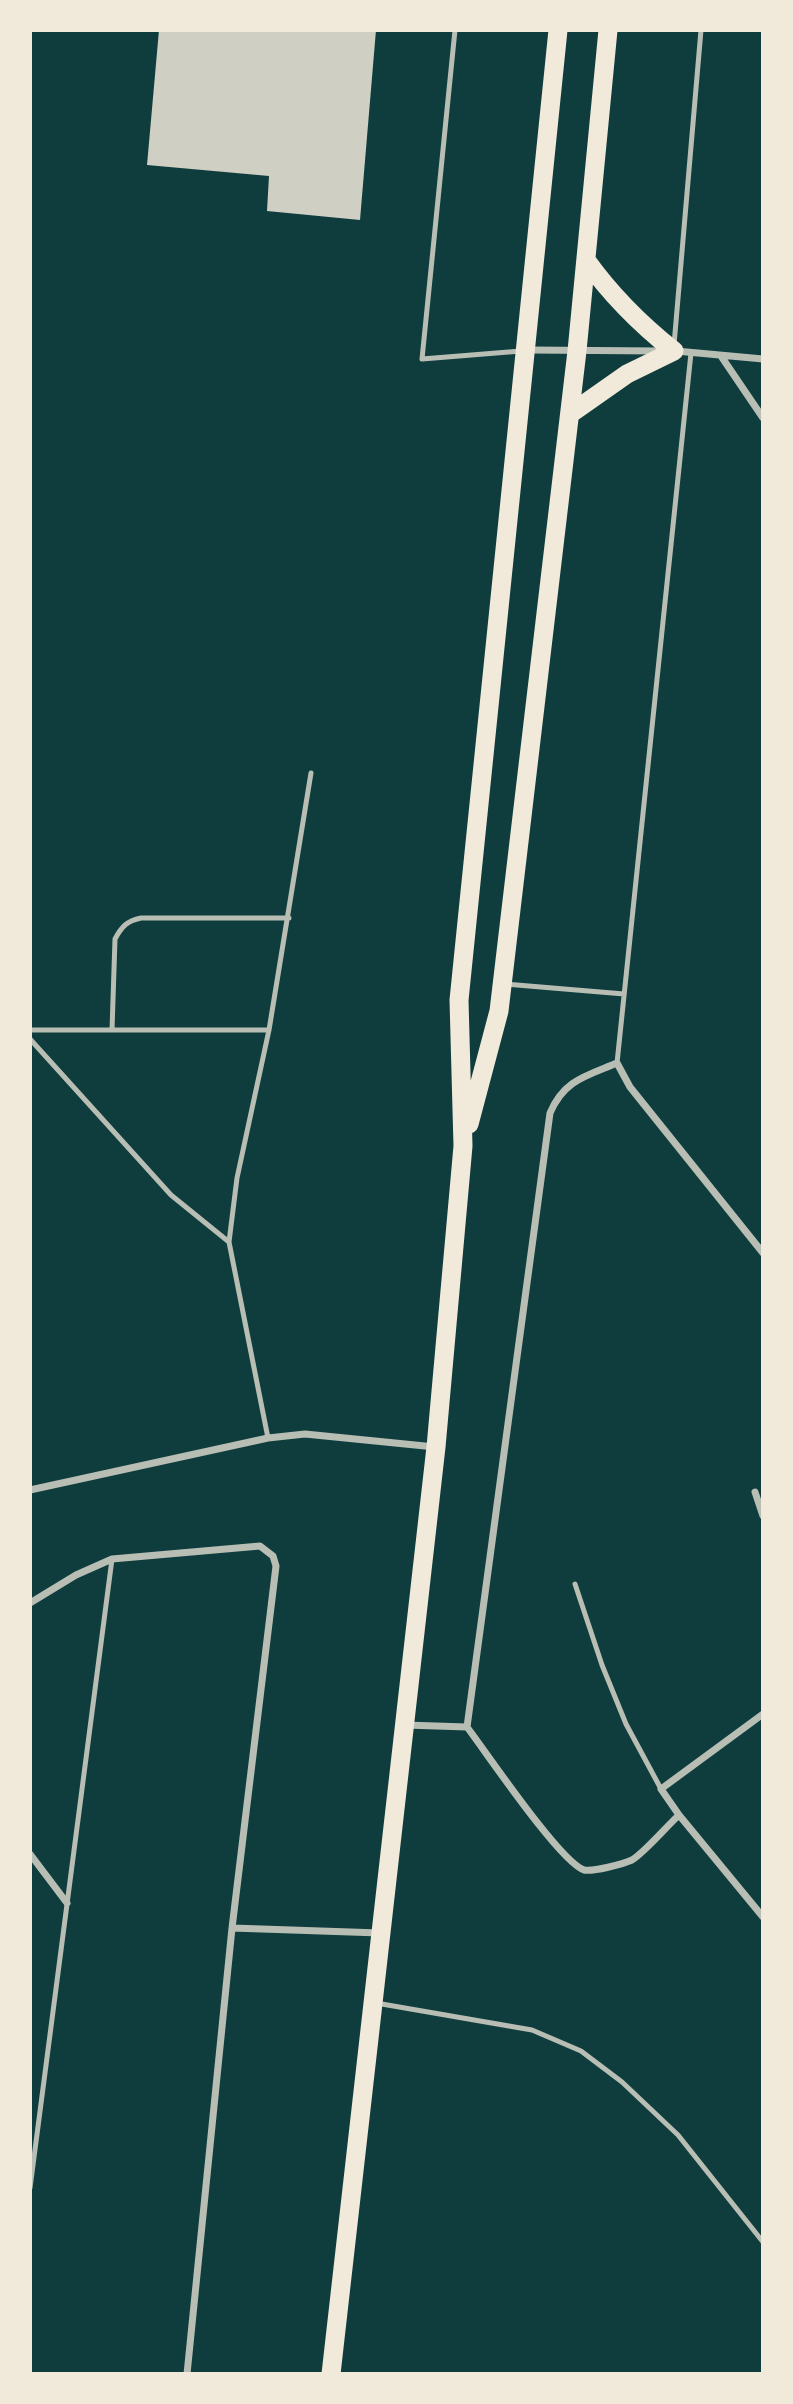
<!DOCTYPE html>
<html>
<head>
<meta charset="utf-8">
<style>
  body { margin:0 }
  #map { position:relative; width:793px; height:2404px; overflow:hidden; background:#0f3d3e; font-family:"Roboto Condensed",sans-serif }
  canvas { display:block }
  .frame { position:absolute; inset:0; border:32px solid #f1e9da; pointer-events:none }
</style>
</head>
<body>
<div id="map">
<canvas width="793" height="2404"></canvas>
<div class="frame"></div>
</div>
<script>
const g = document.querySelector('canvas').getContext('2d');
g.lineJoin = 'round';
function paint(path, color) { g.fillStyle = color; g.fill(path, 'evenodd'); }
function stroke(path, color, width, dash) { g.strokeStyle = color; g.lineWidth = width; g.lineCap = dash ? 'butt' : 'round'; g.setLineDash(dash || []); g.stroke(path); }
paint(new Path2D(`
  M159,30H376L360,220L267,211L269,176L147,165Z`), '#cfcfc3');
stroke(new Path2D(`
  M455,30L422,359L521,351
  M674,345L701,30
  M505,984L624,994
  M30,1030H269
  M112,1030L115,939C122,926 127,921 141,918H289
  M30,1039L171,1195L229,1242
  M617,1063L691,353
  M268,1438L229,1242L237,1178L269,1030L311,773
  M575,1584L602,1665L626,1724L661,1789
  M376,2003L532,2030L581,2051L622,2082L678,2135L763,2242
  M30,2188L112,1559`), '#b8beb3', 5);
stroke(new Path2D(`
  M529,350L660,351
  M676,351L763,359
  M721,356L763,418
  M763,1253L630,1087L617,1063C586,1076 564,1080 550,1113L467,1727C486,1752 560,1862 584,1870C593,1872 623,1864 632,1860C644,1853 667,1826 679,1815L763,1917
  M30,1490L268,1438L305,1434L435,1447
  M755,1492L763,1516
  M30,1603L76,1575L112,1559L260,1546L273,1556L276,1566L232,1928L187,2374
  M405,1725L467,1727
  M679,1815L661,1789L763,1714
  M30,1854L67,1903
  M232,1928L380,1933`), '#b8beb3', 7);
stroke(new Path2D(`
  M570,414L627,374L674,351C640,324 611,295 586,260
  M469,1124L499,1011L577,351L608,30
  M331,2374L436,1447L463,1146L459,1000L558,30`), '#f1e9da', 19);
</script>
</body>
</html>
